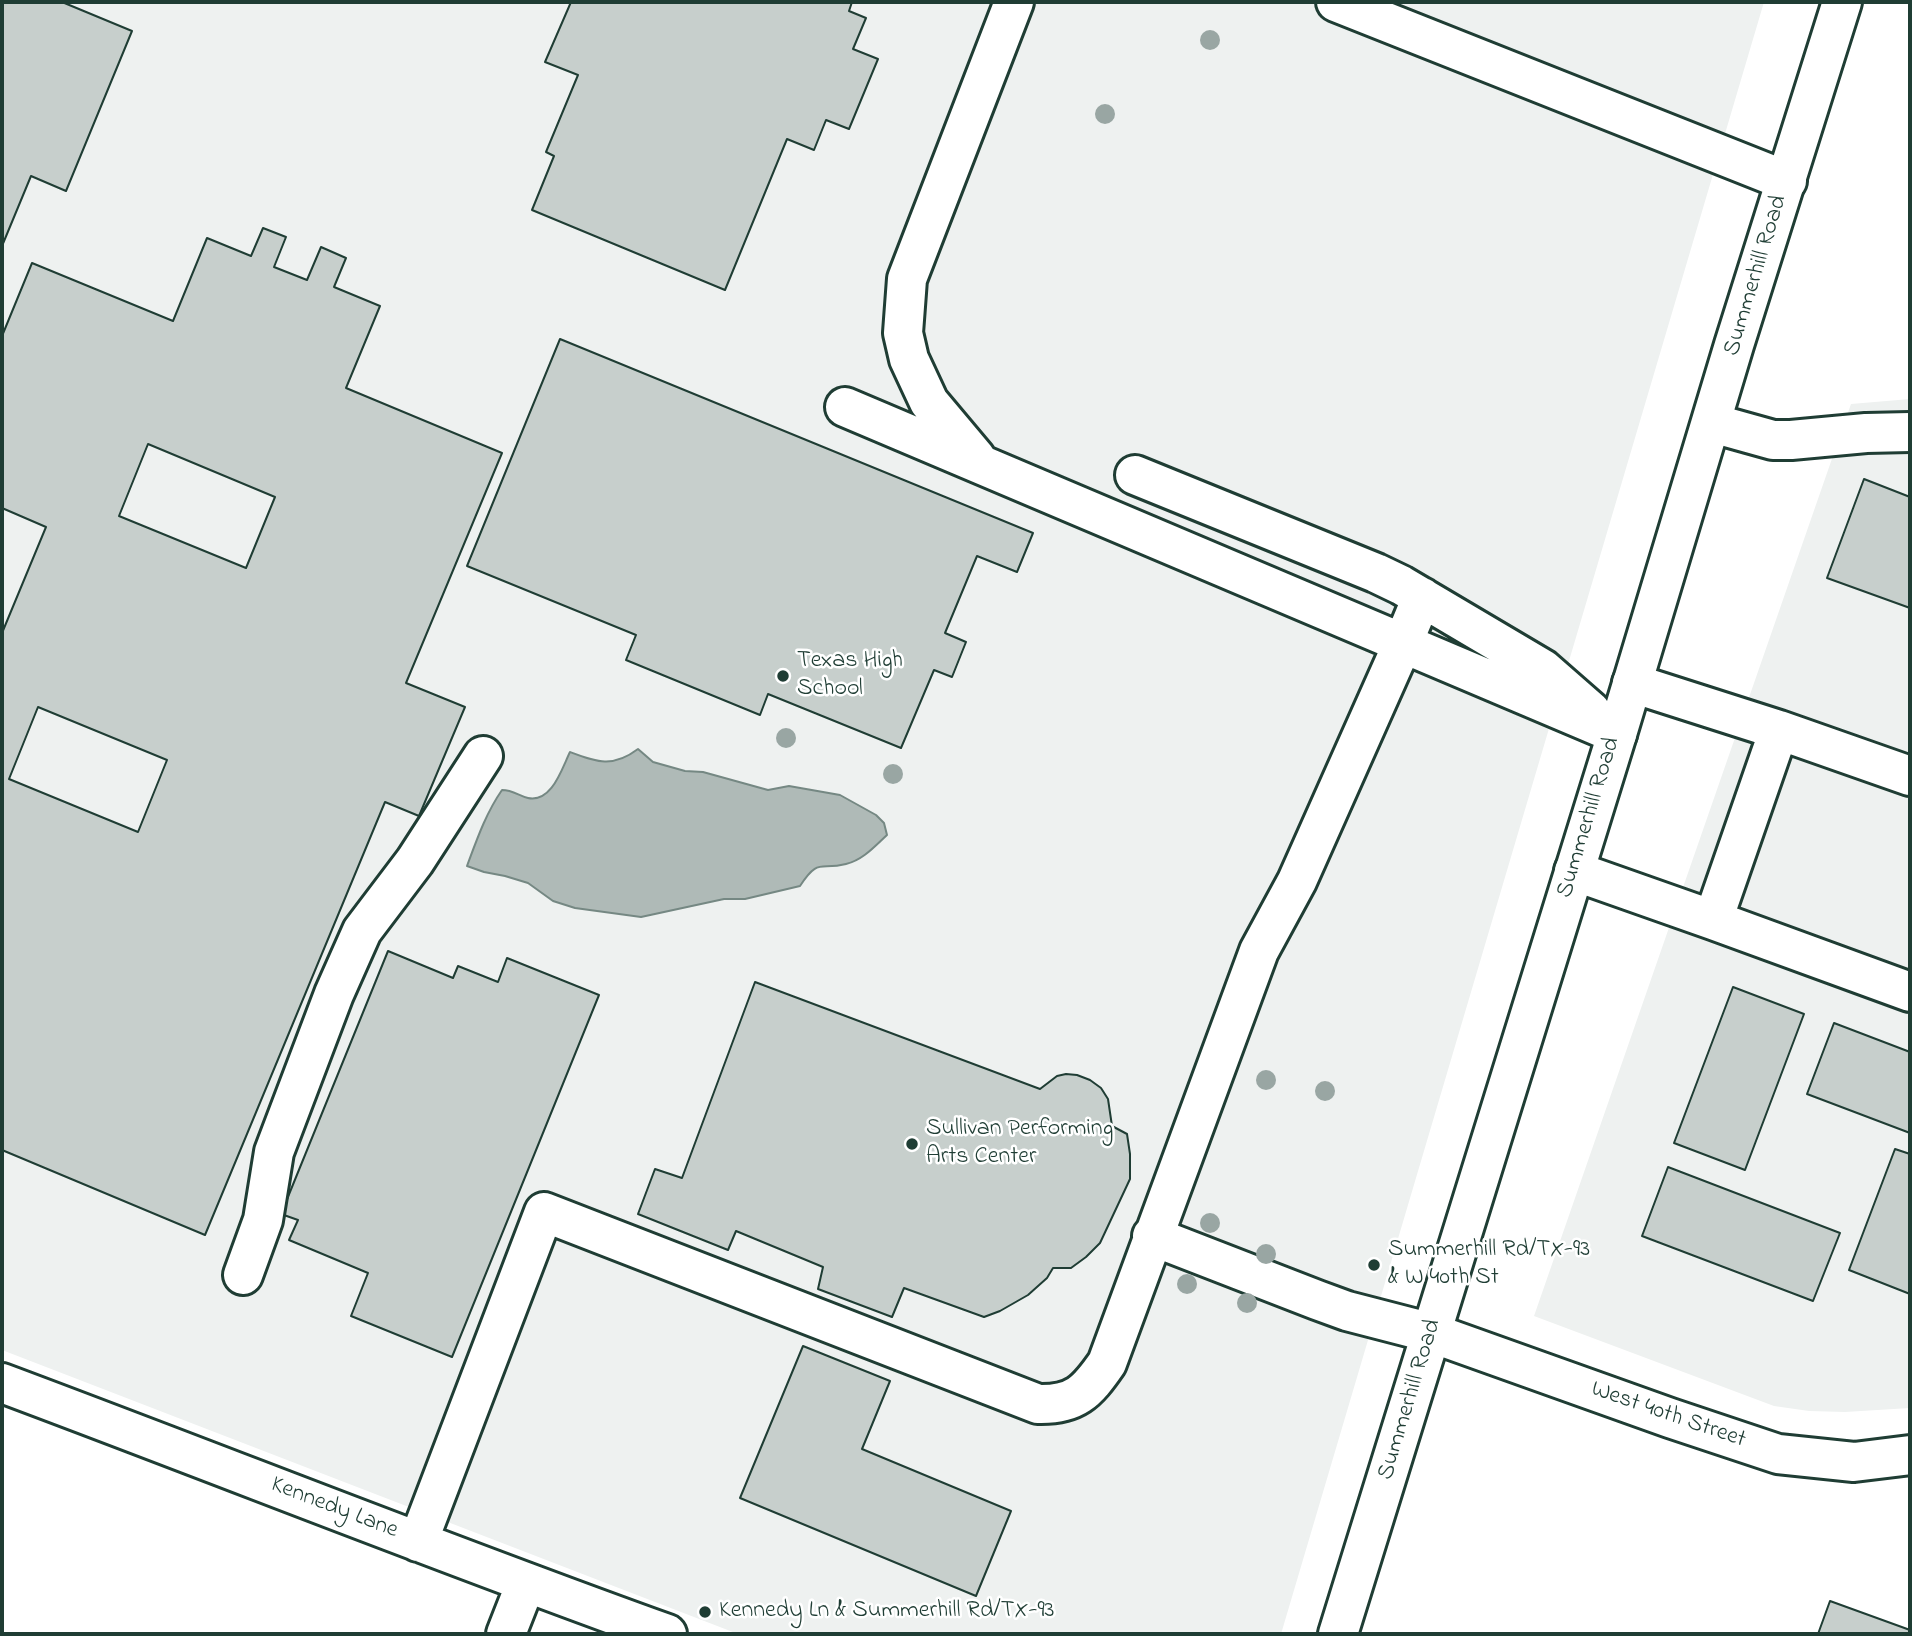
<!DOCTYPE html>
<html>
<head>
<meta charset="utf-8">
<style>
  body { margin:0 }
  #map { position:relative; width:1912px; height:1636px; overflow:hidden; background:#fff; font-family:"Indie Flower",sans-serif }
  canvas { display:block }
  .frame { position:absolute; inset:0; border:4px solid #1f3d34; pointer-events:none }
</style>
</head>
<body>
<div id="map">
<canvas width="1912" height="1636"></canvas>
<div class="frame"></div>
</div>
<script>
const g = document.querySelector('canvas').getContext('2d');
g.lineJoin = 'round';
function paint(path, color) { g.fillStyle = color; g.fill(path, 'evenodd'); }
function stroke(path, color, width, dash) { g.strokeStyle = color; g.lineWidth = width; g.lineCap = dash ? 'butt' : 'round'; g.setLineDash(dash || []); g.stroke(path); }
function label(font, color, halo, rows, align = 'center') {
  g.font = font + ' "Indie Flower",sans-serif'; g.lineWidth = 5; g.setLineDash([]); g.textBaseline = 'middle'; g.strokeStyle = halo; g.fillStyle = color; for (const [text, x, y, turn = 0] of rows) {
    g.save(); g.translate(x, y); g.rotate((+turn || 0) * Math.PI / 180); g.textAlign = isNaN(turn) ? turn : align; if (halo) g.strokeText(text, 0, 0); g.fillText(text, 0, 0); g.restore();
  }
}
paint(new Path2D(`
  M2,2H1764L1281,1634H738L2,1350Z
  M1910,399V1408L1845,1412L1809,1411L1774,1406L1534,1316L1851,404Z`), '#eef1f0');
const water = new Path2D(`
  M638,749L653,762L685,771L703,772L768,790L789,786L840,795L876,815L884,823L887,835C875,846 863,860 846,864C820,871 819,857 800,886L745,899H724L641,917L575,908L553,901L528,883L505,876L484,872L467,866C477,839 486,813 502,790C513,790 519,796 528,798C552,803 562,768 570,752C597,762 613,768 638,749Z`);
paint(water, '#afbab7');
stroke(water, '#758883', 2);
const building = new Path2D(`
  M2,2H62L132,31L66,191L31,176L2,246Z
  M571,2H852L849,11L866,18L853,49L878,59L849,129L826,120L814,150L787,139L725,290L532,210L554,156L546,152L578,75L545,62Z
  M263,228L286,237L274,267L307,280L321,247L346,258L334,287L380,306L346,388L502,453L406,683L465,707L419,816L385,802L205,1235L2,1150V633L46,527L2,508V336L32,263L173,321L207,238L251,256ZM148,444L275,497L246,568L119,516ZM38,707L167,760L138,832L9,779Z
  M560,339L1033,533L1017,572L977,556L945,633L966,642L952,677L934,670L901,748L768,694L760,715L626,660L636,635L467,566Z
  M1864,479L1910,497V608L1827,578Z
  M388,951L453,978L458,966L498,982L507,958L599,995L452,1357L351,1316L368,1273L289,1240L298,1220L281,1214Z
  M755,982L1040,1089L1057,1076L1066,1074L1077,1075L1090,1080L1101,1088L1108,1099L1112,1126L1127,1134L1130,1154V1179L1100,1243L1086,1257L1071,1268H1053L1047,1278L1028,1295L1000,1311L984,1317L904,1288L892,1317L818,1289L823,1267L736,1231L728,1250L638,1214L655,1169L682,1178Z
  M1733,987L1804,1014L1745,1170L1674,1143Z
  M1834,1023L1910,1052V1133L1807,1094Z
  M1895,1149L1910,1154V1294L1849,1270Z
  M1668,1167L1840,1233L1813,1301L1642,1236Z
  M803,1346L890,1381L862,1449L1011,1511L976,1596L740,1498Z
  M1830,1601L1910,1630V1634H1818Z`);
paint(building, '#c7cfcc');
stroke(building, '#1f3d34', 2);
const minor = new Path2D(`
  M1336,2L1787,181
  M845,407L1617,734
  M1712,423L1773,440H1791L1866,433L1910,432
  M976,458L929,402L909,359L903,333L907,279L1014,2
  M1135,475L1376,573L1401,585L1543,669L1591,711
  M1632,683L1779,730L1910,776
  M1574,871L1713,920L1910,992
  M1713,920L1779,730
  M1152,1236L1317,1300L1347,1311L1432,1333L1670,1418L1778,1454L1854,1462L1910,1455
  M243,1275L263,1220L274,1152L334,994L362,931L415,861L483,756
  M2,1383C224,1466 444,1554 667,1634
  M418,1542L544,1212L1038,1404C1075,1405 1087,1392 1107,1363L1259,951L1297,881L1403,643L1422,597
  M506,1634L526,1583`);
const major = new Path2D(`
  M1338,1634L1617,734L1734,345L1842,2`);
stroke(minor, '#1f3d34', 44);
stroke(major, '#1f3d34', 44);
stroke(minor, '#fff', 38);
stroke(major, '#fff', 38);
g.fillStyle = '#99a6a3';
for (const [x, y] of [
  [1210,40],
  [1105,114],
  [786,738],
  [893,774],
  [1266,1080],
  [1325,1091],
  [1210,1223],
  [1266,1254],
  [1187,1284],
  [1247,1303]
]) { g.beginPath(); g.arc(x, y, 10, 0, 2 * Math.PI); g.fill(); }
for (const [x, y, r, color] of [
  [783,676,7,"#1f3d34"],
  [912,1144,7,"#1f3d34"],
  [1374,1265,7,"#1f3d34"],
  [705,1612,7,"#1f3d34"]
]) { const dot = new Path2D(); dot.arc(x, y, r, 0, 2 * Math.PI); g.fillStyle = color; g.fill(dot); stroke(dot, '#fff', 2.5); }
label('24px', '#1f3d34', '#fff', [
  ["Summerhill Road",1757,276,-73],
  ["Summerhill Road",1590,818,-73],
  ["Summerhill Road",1411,1400,-73],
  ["West 40th Street",1668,1416,19],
  ["Kennedy Lane",334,1509,21]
]);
label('24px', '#1f3d34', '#fff', [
  ["Texas High",797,662],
  ["School",797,690],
  ["Sullivan Performing",926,1130],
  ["Arts Center",926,1158],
  ["Summerhill Rd/TX-93",1388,1251],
  ["& W 40th St",1388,1279],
  ["Kennedy Ln & Summerhill Rd/TX-93",719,1612]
], 'left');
</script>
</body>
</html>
